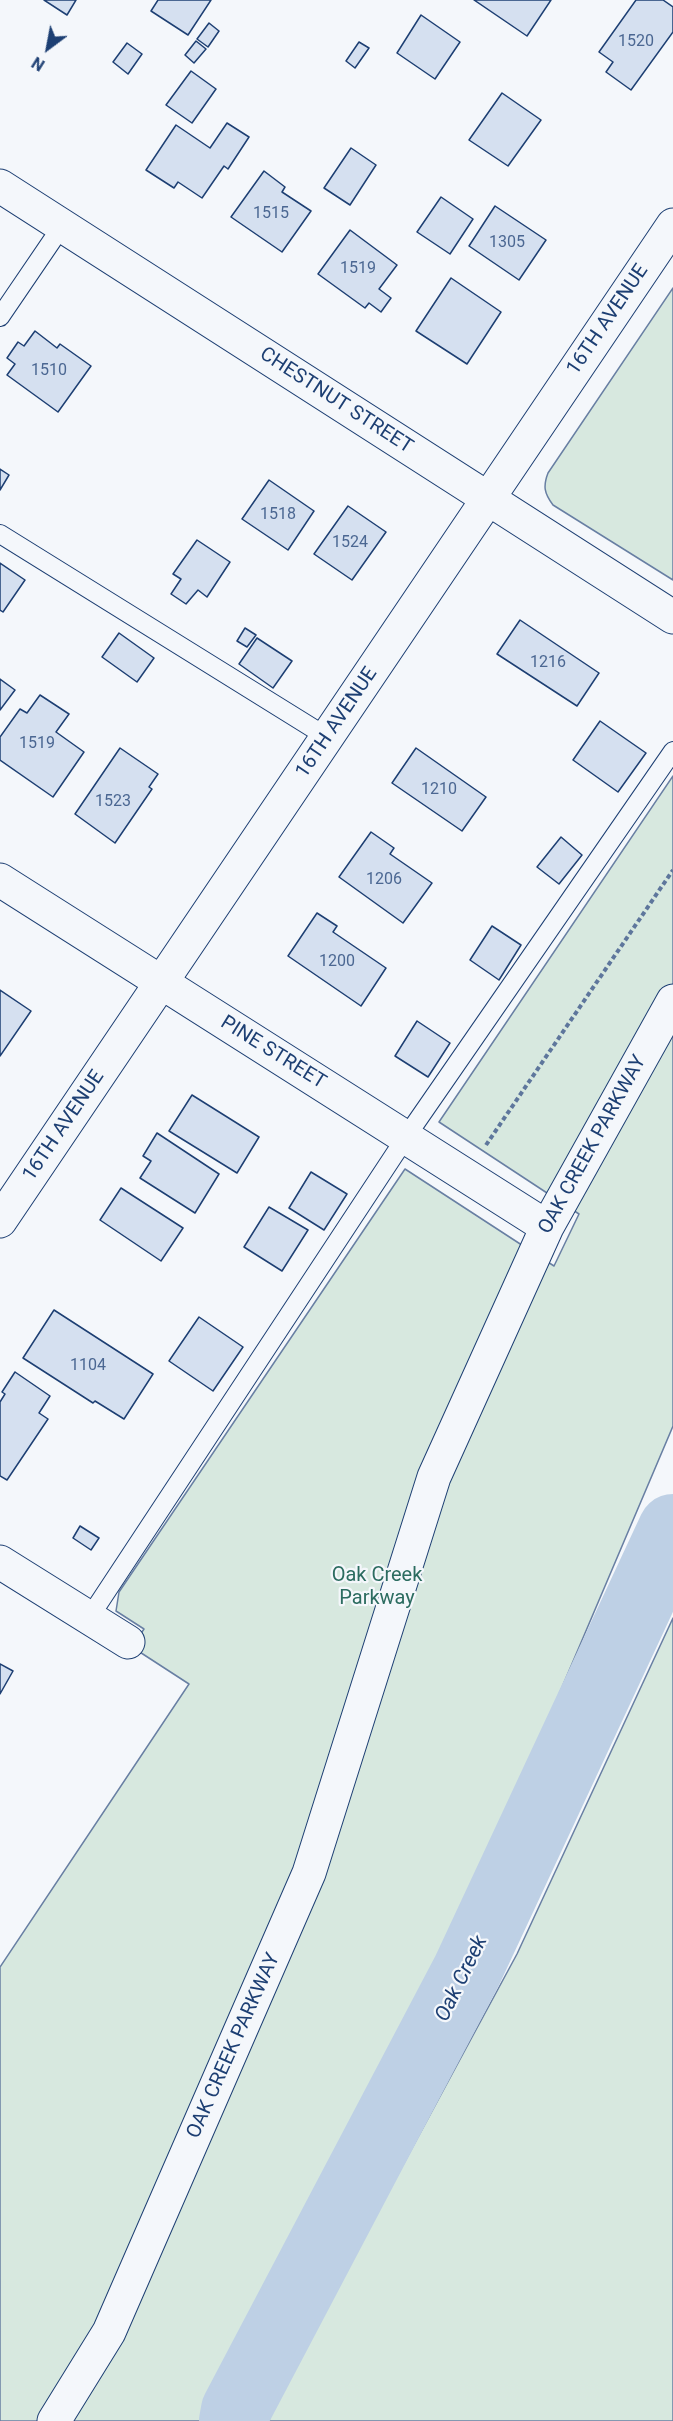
<!DOCTYPE html>
<html>
<head>
<meta charset="utf-8">
<style>
  body { margin:0 }
  #map { position:relative; width:673px; height:2421px; overflow:hidden; background:#f4f7fb; font-family:Roboto,sans-serif }
  canvas { display:block }
  .north { position:absolute; left:18px; top:18px; width:60px; height:60px; -webkit-text-stroke:4px #f4f7fb; paint-order:stroke; rotate:212deg; font-size:16px; font-weight:700; line-height:24px; text-align:center; color:#1d3f73 }
  .north::after { content:''; display:block; margin:auto; width:21px; height:27px; background:#1d3f73; clip-path:polygon(50% 0,100% 100%,50% 72%,0 100%) }
</style>
</head>
<body>
<div id="map">
<canvas width="673" height="2421"></canvas>
<div class="north">N</div>
</div>
<script>
const g = document.querySelector('canvas').getContext('2d');
g.lineJoin = 'round';
function paint(path, color) { g.fillStyle = color; g.fill(path, 'evenodd'); }
function stroke(path, color, width, dash) { g.strokeStyle = color; g.lineWidth = width; g.lineCap = dash ? 'butt' : 'round'; g.setLineDash(dash || []); g.stroke(path); }
function label(font, color, halo, rows, align = 'center') {
  g.font = font + ' Roboto,sans-serif'; g.lineWidth = 4.5; g.setLineDash([]); g.textBaseline = 'middle'; g.strokeStyle = halo; g.fillStyle = color; for (const [text, x, y, turn = 0] of rows) {
    g.save(); g.translate(x, y); g.rotate((+turn || 0) * Math.PI / 180); g.textAlign = isNaN(turn) ? turn : align; if (halo) g.strokeText(text, 0, 0); g.fillText(text, 0, 0); g.restore();
  }
}
const green = new Path2D(`
  M673,288V580L553,505C544,493 543,486 548,473Z
  M673,776V1426L461,1925L212,2385L205,2421H0V1967L189,1684L132,1647L144,1629L116,1611L119,1592L405,1169L554,1266L579,1214L439,1122Z
  M673,1618V2421H269L272,2407L517,1954Z`);
paint(green, '#d7e8df');
stroke(green, '#687fa3', 1.5);
stroke(new Path2D(`
  M234,2421L236,2410L467,1971L673,1529`), '#bed0e5', 70);
const building = new Path2D(`
  M44,0H76L67,15Z
  M158,0H211L188,35L151,11Z
  M474,0H551L527,36Z
  M636,0H663L673,7V32L631,90L606,72L613,62L599,52Z
  M421,15L460,42L435,79L397,53Z
  M209,23L219,31L208,47L197,39Z
  M196,41L206,49L194,63L185,55Z
  M359,42L369,48L355,68L346,61Z
  M127,43L142,54L128,74L113,62Z
  M191,71L216,89L192,123L166,105Z
  M502,93L541,120L508,166L469,140Z
  M227,123L249,137L228,169L224,166L202,198L178,182L174,188L146,170L176,125L210,148Z
  M351,148L376,165L350,205L324,188Z
  M264,171L285,187L282,192L311,211L282,252L231,217Z
  M441,197L473,219L450,254L417,232Z
  M495,206L546,240L519,280L469,246Z
  M350,230L397,265L379,289L391,298L381,312L369,303L365,308L318,274Z
  M451,278L501,312L467,364L416,331Z
  M35,331L57,348L60,344L91,366L58,412L7,375L15,364L7,358L18,342L24,346Z
  M0,469L9,475L0,490Z
  M269,480L314,511L288,550L242,519Z
  M348,506L386,532L352,580L314,554Z
  M197,540L230,562L207,597L198,590L186,604L171,594L181,579L173,574Z
  M0,563L25,580L3,612L0,610Z
  M520,620L599,673L577,706L497,654Z
  M245,628L256,635L247,647L237,641Z
  M119,633L154,658L137,682L102,657Z
  M257,638L292,661L273,688L239,664Z
  M0,679L15,690L0,710Z
  M40,695L69,714L56,732L84,752L53,797L0,760V737L20,709L27,713Z
  M600,721L646,753L618,792L573,760Z
  M120,748L158,774L149,787L152,789L115,843L75,814Z
  M416,748L486,797L462,831L392,783Z
  M371,832L394,848L390,854L432,883L403,923L339,877Z
  M561,837L582,855L559,884L537,867Z
  M317,913L337,926L333,932L386,968L361,1006L288,956Z
  M492,926L521,945L499,980L470,960Z
  M0,990L31,1011L0,1056Z
  M417,1021L450,1043L428,1077L395,1056Z
  M192,1095L259,1137L237,1173L169,1131Z
  M157,1133L219,1174L195,1213L140,1178L151,1161L143,1156Z
  M311,1172L347,1194L324,1230L289,1208Z
  M121,1188L183,1228L161,1261L100,1220Z
  M269,1207L308,1230L282,1271L244,1247Z
  M54,1310L153,1374L124,1419L95,1401L93,1403L23,1358Z
  M199,1317L243,1347L213,1391L169,1361Z
  M15,1372L50,1396L39,1413L48,1419L7,1480L0,1476V1402L5,1394L2,1392Z
  M80,1526L99,1538L91,1550L73,1538Z
  M0,1664L13,1671L0,1694Z`);
paint(building, '#d5e0f0');
stroke(building, '#1d3f73', 1.5);
const service = new Path2D(`
  M0,317L62,226
  M0,534L327,737
  M89,1618L406,1137L673,751`);
const minor = new Path2D(`
  M0,186L673,617
  M0,880L547,1227
  M0,1221L673,225
  M0,1562L128,1642
  M54,2421L109,2332L309,1873L434,1477L547,1227L673,1001`);
stroke(service, '#1d3f73', 20);
stroke(minor, '#1d3f73', 35);
stroke(new Path2D(`
  M486,1145L673,870`), '#5e769c', 4, [4.5, 3]);
stroke(service, '#f4f7fb', 18);
stroke(minor, '#f4f7fb', 33);
label('16px', '#4b6792', null, [
  ["1520",636,42],
  ["1515",271,214],
  ["1305",507,243],
  ["1519",358,269],
  ["1510",49,371],
  ["1518",278,515],
  ["1524",350,543],
  ["1216",548,663],
  ["1519",37,744],
  ["1210",439,790],
  ["1523",113,802],
  ["1206",384,880],
  ["1200",337,962],
  ["1104",88,1366]
]);
label('20px', '#1d3f73', '#f4f7fb', [
  ["16TH AVENUE",608,320,-56],
  ["CHESTNUT STREET",336,401,33],
  ["16TH AVENUE",337,723,-56],
  ["PINE STREET",273,1053,32],
  ["16TH AVENUE",64,1126,-56],
  ["OAK CREEK PARKWAY",593,1145,-61],
  ["OAK CREEK PARKWAY",234,2046,-66]
]);
label('20px', '#2c6c60', '#f4f7fb', [
  ["Oak Creek",377,1576],
  ["Parkway",377,1599]
]);
label('italic 21px', '#1d3f73', '#f4f7fb', [
  ["Oak Creek",462,1979,-64]
]);
</script>
</body>
</html>
